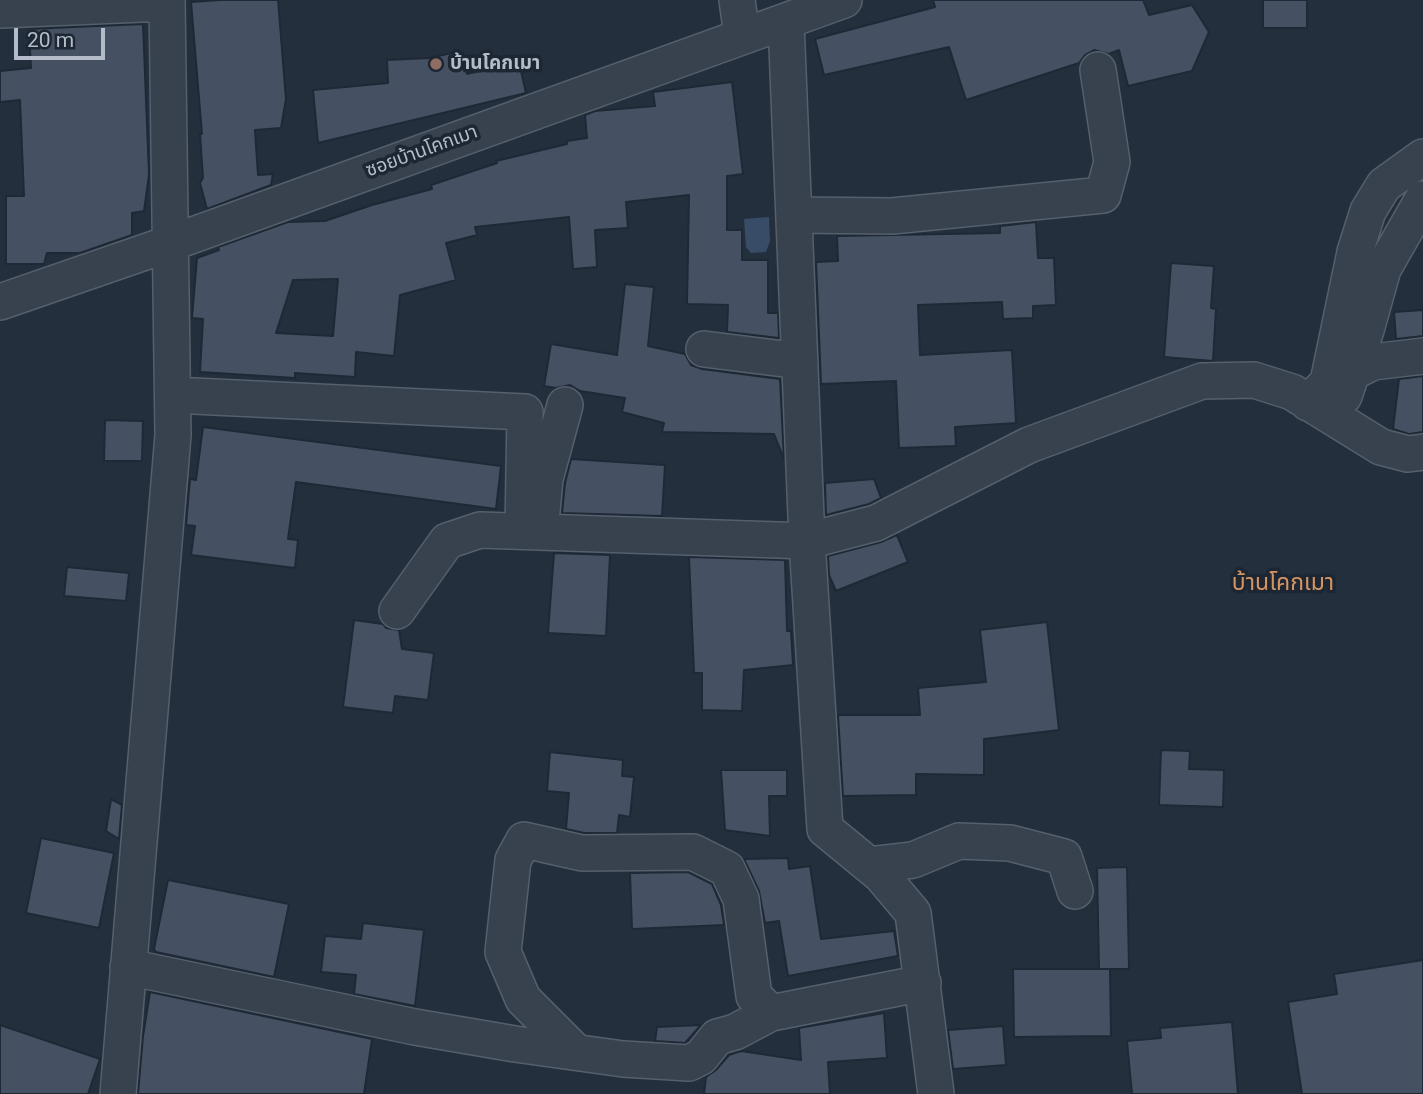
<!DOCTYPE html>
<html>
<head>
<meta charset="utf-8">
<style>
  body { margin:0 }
  #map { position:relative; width:1423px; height:1094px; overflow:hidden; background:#242f3e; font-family:Roboto,sans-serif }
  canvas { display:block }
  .scale { position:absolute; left:14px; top:28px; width:91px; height:32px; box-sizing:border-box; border:4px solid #b4bcc9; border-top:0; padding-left:9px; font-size:21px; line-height:24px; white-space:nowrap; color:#b4bcc9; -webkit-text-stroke:5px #1d2633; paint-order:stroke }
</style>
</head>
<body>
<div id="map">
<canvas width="1423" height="1094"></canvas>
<div class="scale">20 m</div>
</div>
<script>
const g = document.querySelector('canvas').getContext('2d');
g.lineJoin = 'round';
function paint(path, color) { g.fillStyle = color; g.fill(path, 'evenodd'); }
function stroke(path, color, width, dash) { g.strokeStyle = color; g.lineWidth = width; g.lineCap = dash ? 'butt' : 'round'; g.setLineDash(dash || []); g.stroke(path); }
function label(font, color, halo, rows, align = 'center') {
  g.font = font + ' Roboto,"Noto Sans Thai",sans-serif'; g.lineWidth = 7; g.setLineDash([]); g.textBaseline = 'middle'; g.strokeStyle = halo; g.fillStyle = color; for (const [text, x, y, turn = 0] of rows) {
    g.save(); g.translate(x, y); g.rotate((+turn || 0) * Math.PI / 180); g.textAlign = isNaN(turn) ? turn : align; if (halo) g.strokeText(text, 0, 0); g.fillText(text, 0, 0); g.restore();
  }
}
paint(new Path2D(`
  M769,217L770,241L766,252L751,253L746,247L744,219Z`), '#394c67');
const building = new Path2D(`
  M220,0H278L286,99L281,128L255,130L258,175L273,174L271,185L207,209L200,183L203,178L200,134H202L191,2Z
  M933,0H1143L1149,15L1192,5L1209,32L1192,71L1128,86L1119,50L1109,54L1094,50L1085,55L1079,63L966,100L949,47L824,75L815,39L935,7Z
  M1263,0H1307V28H1263Z
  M143,24L149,175L144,211L132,213V235L80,253H47L44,264H6V196H24L20,100L0,102V71L31,68L29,29Z
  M461,51L467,74L519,62L526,93L318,143L313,90L388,83L387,60L429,58Z
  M732,82L743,174L727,176V230H742V260H768V313H778L779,338L727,332L728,305L687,304L689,195L626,202L628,228L595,230L597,267L573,269L569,217L475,227L477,235L446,243L456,280L400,295L394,356L356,352L355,377L295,373V378L200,372L203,319L192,318L197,258L219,250L218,247L288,222L325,221L372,205L432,189L431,185L497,163L496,161L567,144V141L587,138L585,115L595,111L655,106L653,92ZM338,279L333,336L276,333L293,280Z
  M1036,222L1038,258H1054L1056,305L1033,306V318L1003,319L1002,302L918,305L920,355L1012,350L1016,423L955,427L956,446L899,448L896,381L821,384L816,262L838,261L837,236L1000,233V226Z
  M1171,263L1214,266L1211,308L1216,309L1213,361L1164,357Z
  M625,284L654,287L648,346L685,354L691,365L702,369L780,379L784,459L774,434L662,432L664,423L622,412L625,398L580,391L570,385L556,388L544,386L551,344L617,355Z
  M1423,310V336L1396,339L1394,312Z
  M1423,376V432L1409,434L1393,429L1399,379Z
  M105,420L143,421L142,461H104Z
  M203,427L501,466L496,509L296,482L288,539L298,540L295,568L191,555L195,526L186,525L190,479L196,480Z
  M571,459L665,465L662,516L562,513L565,483Z
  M874,479L881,498L869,504L826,515L825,483Z
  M897,535L908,562L836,591L829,575L828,556L881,542Z
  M554,553L610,555L606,636L548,633Z
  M689,557L785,560L787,631H791L793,665L744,670L742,711L702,710V673H694Z
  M67,567L129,573L126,601L64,596Z
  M354,620L383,624L386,628L399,630L402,649L434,653L428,700L395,696L393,713L343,707Z
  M1047,622L1059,730L984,739V775L916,774V795L843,796L838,715H920L918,688L986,682L980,630Z
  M1161,750L1190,751L1189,769L1224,770L1223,807L1159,805Z
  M550,752L623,760L622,776L634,777L630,817L619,815L617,833H584L566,829L569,793L547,791Z
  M721,770H787V796H769L770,836L725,830Z
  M111,799L122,805L119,839L106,831Z
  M41,838L114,853L99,928L26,913Z
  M788,858L789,869L810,866L821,939L894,931L898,956L788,976L779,921L765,923L759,891L744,859Z
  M1127,867L1129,969H1099L1097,868Z
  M688,872L712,884L721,905L724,925L632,929L630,873Z
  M168,880L289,904L274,977L156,952L154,949Z
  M363,923L424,930L415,1006L354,994L356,975L321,972L325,936L361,939Z
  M1423,960V1094H1302L1288,1002L1337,994L1334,974Z
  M1013,969H1110L1111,1036L1014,1037Z
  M150,992L372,1039L364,1094H138L143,1036Z
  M884,1013L887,1058L828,1062L830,1094H704L706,1077L716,1070L729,1055L741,1051L801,1060L799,1028Z
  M1232,1022L1238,1094H1132L1127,1041L1161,1038L1160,1028Z
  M0,1025L100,1059L88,1094H0Z
  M701,1025L685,1043L655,1041L657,1027Z
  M1003,1026L1006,1065L953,1069L948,1030Z`);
paint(building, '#455162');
stroke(building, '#1f2835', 2);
const minor = new Path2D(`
  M737,0L742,36
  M0,10L167,3
  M786,22L807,541L825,829L881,875L913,913L936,1094
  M794,215L892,216L1103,195L1112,162L1098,70
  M0,302L171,243L844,0
  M704,349L800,361
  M1353,372L1373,362L1423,356
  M173,395L525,412L523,531
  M1344,396L1366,330L1383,269L1423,199
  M1308,403L1328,382L1355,252L1368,211L1384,185L1423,157
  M542,511L545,479L565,405
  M397,611L447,541L480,530L807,541L876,523L1029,445L1202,381L1254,380L1292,392L1381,447L1408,454L1423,452
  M869,865L913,860L959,841L1010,843L1064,857L1075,891
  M128,967L415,1027L515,1044L623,1059L689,1063L701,1057L717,1037L735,1032L771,1013L923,983
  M576,1052L523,999L503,952L513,860L524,840L582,853L693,852L727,869L741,899L754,996L771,1013
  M118,1094L173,435L167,0`);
stroke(minor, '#565f6c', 38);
stroke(minor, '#38414e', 35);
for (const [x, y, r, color] of [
  [436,64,7,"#8d6e63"]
]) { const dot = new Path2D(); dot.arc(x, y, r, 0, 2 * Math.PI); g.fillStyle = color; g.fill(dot); stroke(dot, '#1d2633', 2.5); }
label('bold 19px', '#b4bcc9', '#1d2633', [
  ["บ้านโคกเมา",450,64]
], 'left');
label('19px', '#b4bcc9', '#1d2633', [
  ["ซอยบ้านโคกเมา",422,152,-20]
]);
label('23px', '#d59563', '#1d2633', [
  ["บ้านโคกเมา",1283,584]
]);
</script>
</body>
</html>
